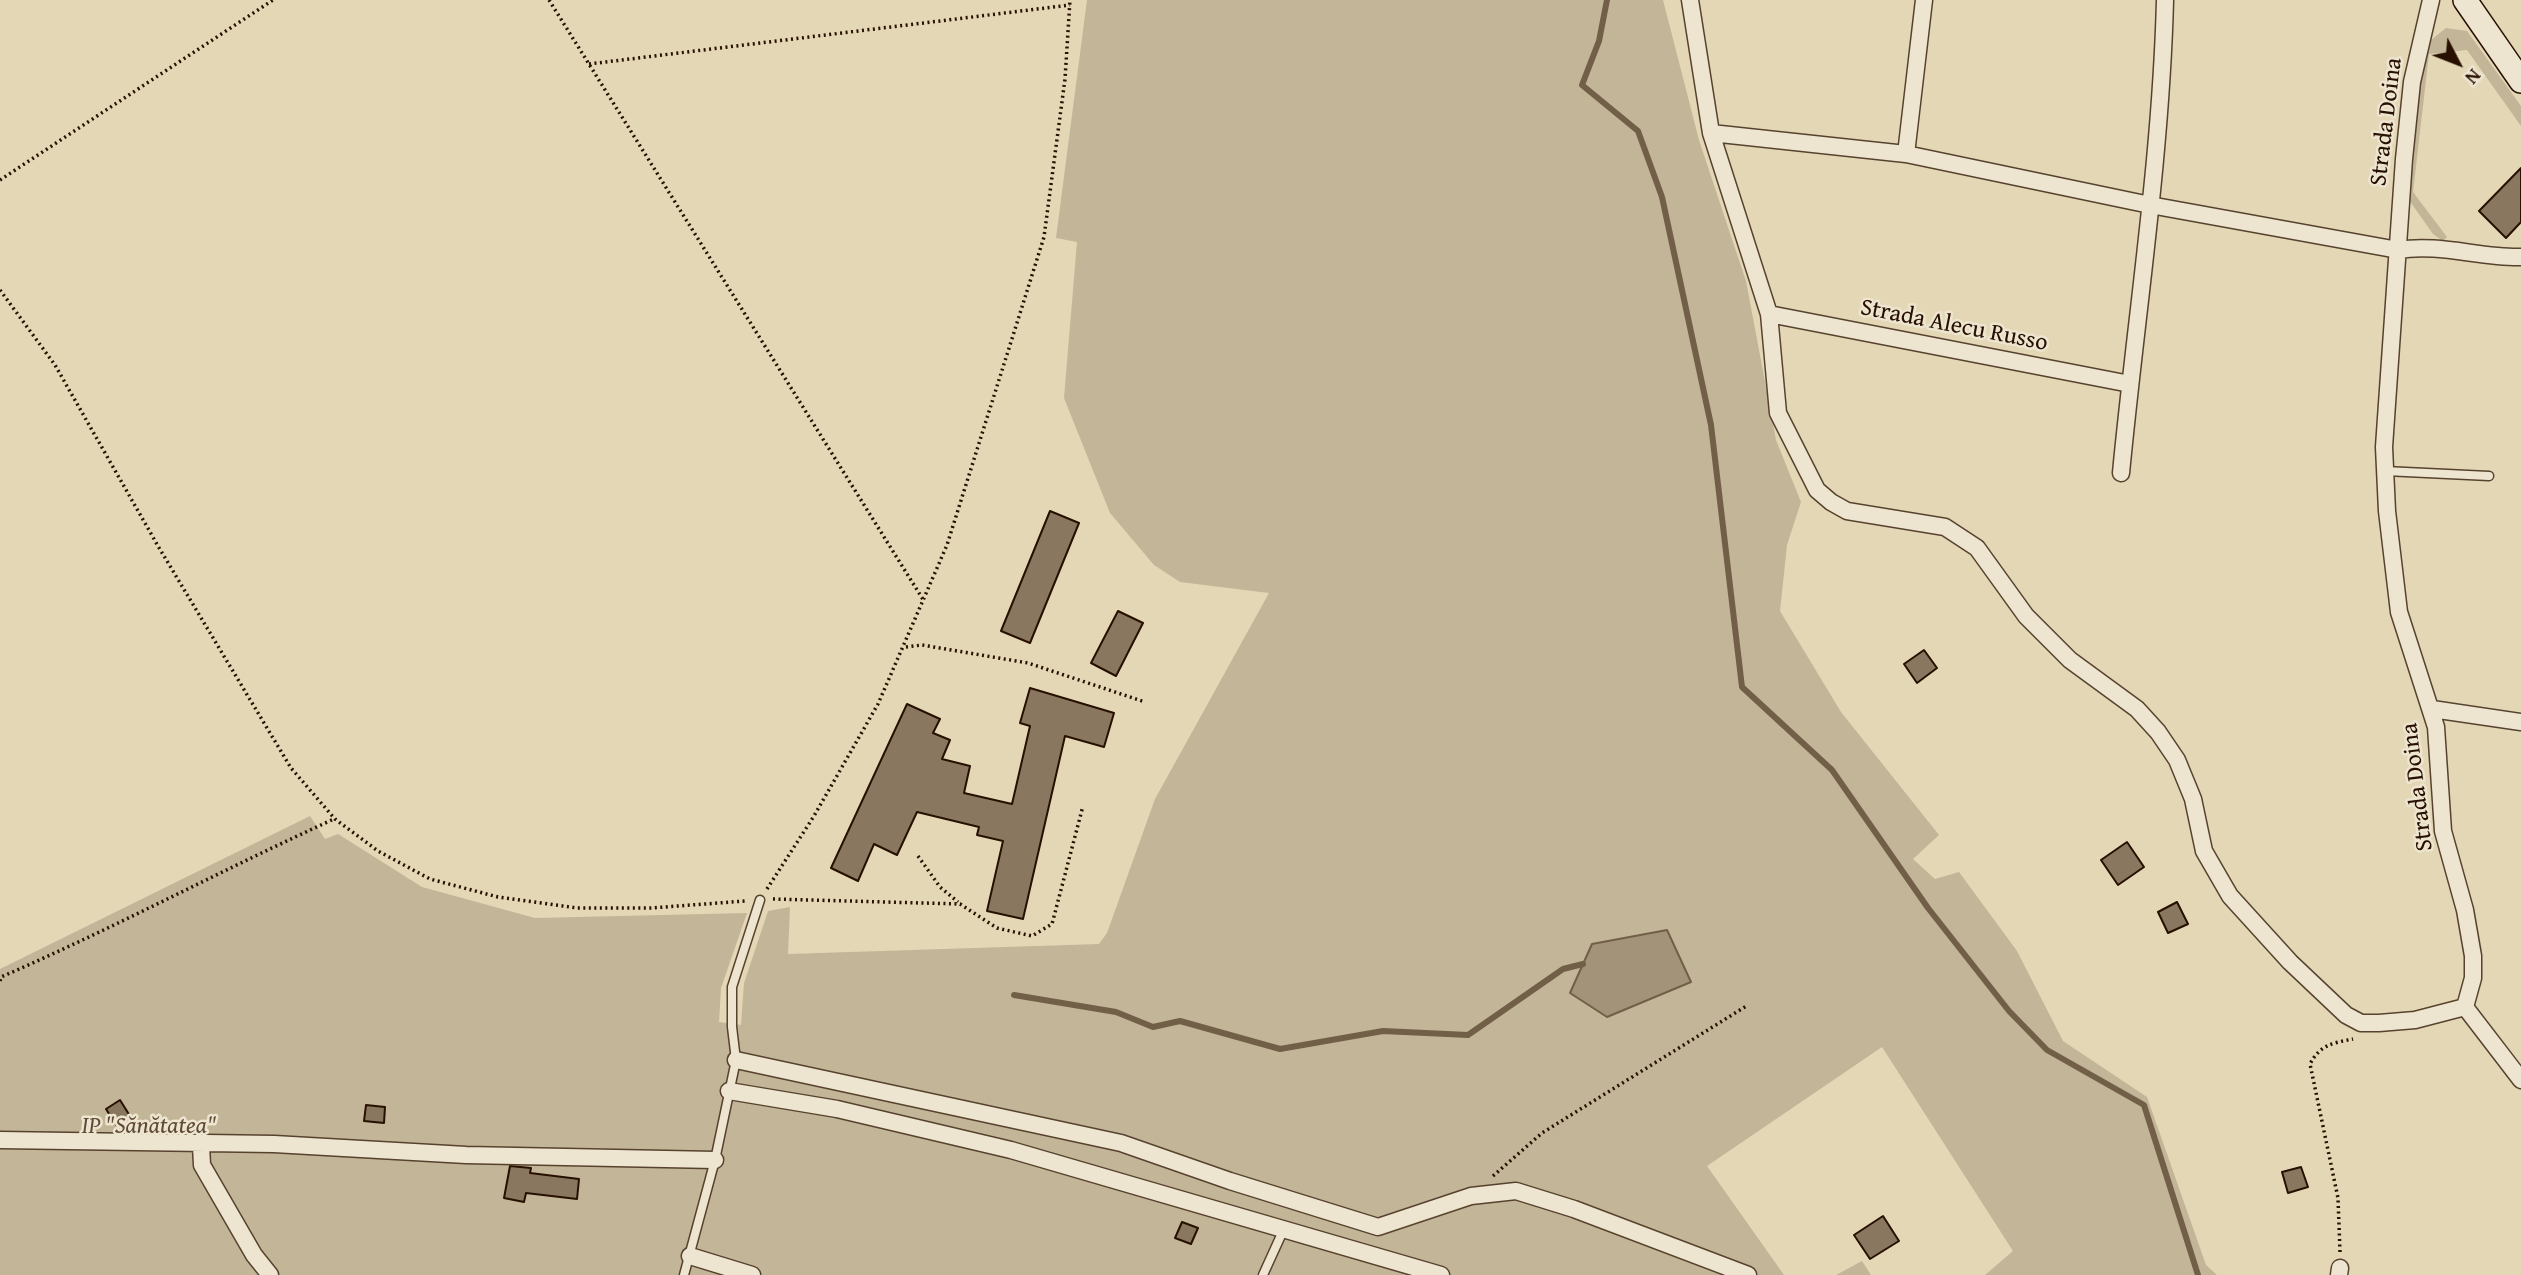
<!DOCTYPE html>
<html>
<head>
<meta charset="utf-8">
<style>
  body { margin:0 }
  #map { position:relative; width:2521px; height:1275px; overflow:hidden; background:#e3d7b6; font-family:"Gentium Book Plus",serif }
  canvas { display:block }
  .north { position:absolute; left:2423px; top:28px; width:70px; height:70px; -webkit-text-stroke:5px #ede5d0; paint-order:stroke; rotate:132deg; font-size:19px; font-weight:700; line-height:28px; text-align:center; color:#281000 }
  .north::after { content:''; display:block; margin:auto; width:24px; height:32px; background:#281000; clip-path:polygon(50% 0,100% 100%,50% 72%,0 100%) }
</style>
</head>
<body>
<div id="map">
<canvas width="2521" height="1275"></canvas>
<div class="north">N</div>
</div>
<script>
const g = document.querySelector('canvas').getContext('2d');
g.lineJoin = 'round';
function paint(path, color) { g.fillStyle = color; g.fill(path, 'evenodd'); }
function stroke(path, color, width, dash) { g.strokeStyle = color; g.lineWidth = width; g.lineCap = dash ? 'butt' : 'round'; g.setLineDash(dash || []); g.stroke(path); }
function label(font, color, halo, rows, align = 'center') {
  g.font = font + ' "Gentium Book Plus",serif'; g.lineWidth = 5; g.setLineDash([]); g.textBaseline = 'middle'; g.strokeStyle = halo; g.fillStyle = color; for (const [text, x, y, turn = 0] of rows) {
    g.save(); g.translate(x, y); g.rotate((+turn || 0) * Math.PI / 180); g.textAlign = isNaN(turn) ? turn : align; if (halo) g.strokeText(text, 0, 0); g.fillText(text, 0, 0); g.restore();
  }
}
paint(new Path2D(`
  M1087,0H1663L1699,140L1746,281L1776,440L1801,502L1787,545L1780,611L1841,712L1939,835L1913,859L1935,879L1959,872L2017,951L2063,1041L2147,1097L2206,1265L2217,1275H1985L2013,1251L1882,1047L1707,1166L1784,1275H0V969L310,816L325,839L338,834L422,887L535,918L747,913L721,988L719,1022L741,1025L744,983L768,911L790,907L788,954L1099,944L1107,933L1155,799L1269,593L1180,582L1154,565L1110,513L1064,398L1077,242L1056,238Z
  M2446,28L2467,31L2521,106V126L2467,50L2429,54L2413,192L2447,237L2443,241L2433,234L2404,193L2425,50L2431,40Z
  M1862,1261L1871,1275H1836Z`), '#c3b597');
const water = new Path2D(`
  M1667,930L1691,982L1607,1017L1570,993L1592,944Z`);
paint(water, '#a39378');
stroke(water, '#725f48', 2);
stroke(new Path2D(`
  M1607,0L1599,41L1582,85L1638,131L1662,197L1711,425L1742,687L1832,770L1928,908L2009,1011L2047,1050L2144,1105L2198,1275
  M1014,995L1116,1012L1153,1027L1180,1021L1280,1049L1383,1031L1468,1035L1563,969L1583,964`), '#725f48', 6);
const building = new Path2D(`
  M2521,168V222L2506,238L2479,211Z
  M1050,511L1079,523L1030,643L1001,631Z
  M1118,611L1143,623L1116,676L1091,663Z
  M1924,650L1937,668L1917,683L1904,664Z
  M1030,688L1114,713L1104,747L1065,736L1023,919L987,911L1003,841L977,835L979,827L917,812L897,855L874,844L858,881L831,868L907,704L940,719L933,733L950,740L942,759L970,766L964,793L1012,804L1030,726L1020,723Z
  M2127,842L2144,867L2118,885L2101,860Z
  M2177,902L2188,924L2168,933L2158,912Z
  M120,1100L130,1116L116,1125L106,1109Z
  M366,1105L385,1107L384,1123L364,1121Z
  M510,1166L531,1168L530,1173L579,1179L577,1199L526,1193L524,1202L504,1198Z
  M2301,1167L2308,1187L2288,1193L2282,1172Z
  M1883,1216L1899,1241L1870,1259L1854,1235Z
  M1182,1222L1198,1228L1191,1244L1175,1238Z`);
paint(building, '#89775f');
stroke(building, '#281000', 2);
const lane = new Path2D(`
  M2385,471L2489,476
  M684,1275L715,1160L736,1060L732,1027V987L760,900
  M1263,1275L1283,1231`);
const street = new Path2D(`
  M1690,0L1711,133L1769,314L1778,413L1817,490L1831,502L1847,511L1945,527L1977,548L2026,616L2070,660L2137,709L2158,732L2177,760L2193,799L2204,851L2230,896L2290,962L2346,1015L2361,1023H2379L2415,1020L2465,1007
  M2431,0L2412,82L2404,159L2384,447L2387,511L2399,612L2436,727L2443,831L2465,910L2473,956V978L2465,1007
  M1711,133L1906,154L2150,205L2398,250C2439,243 2480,258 2521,257
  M1906,154L1924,0
  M1769,314L2130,384
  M2121,473C2136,316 2161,159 2165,0
  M2432,709L2521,722
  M2465,1007L2521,1080
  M736,1060L1121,1143L1230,1181L1378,1227L1471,1196L1516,1191L1574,1209L1748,1275
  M729,1091L837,1109L1011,1150L1441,1275
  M0,1140L274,1144L466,1155L715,1160
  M201,1145L202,1165L254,1255L270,1275
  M690,1256L752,1275
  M2339,1275L2340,1268`);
const secondary = new Path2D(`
  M2465,0L2521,81`);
stroke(lane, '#57422e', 11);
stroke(street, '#57422e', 19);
stroke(secondary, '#281000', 26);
stroke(new Path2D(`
  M549,0L924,601
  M589,64L1070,5
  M0,180L273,0
  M0,290L55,365L158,546L291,768L335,819L378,851L430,879L498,897L577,908H651L745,901
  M906,647L922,645L1028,663L1145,702
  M918,856L940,887L958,902
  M767,889L814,816L878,704L947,545L1044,237L1065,79L1070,0
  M773,899L960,904L997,928L1032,936L1052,924L1083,806
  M0,981L1,977C114,928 222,870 334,819
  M1493,1176L1542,1133L1748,1005
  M2340,1252L2338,1198L2310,1064C2320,1045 2332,1043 2353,1039`), '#281000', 3.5, [2, 3.5]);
stroke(lane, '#ede5d0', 8);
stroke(street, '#ede5d0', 16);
stroke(secondary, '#ede5d0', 23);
label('24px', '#281000', '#ede5d0', [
  ["Strada Doina",2387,122,-83],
  ["Strada Alecu Russo",1954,326,11],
  ["Strada Doina",2418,787,-97]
]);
label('italic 24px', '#5e4a35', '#ede5d0', [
  ["IP \"Sănătatea\"",149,1127]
]);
</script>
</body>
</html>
